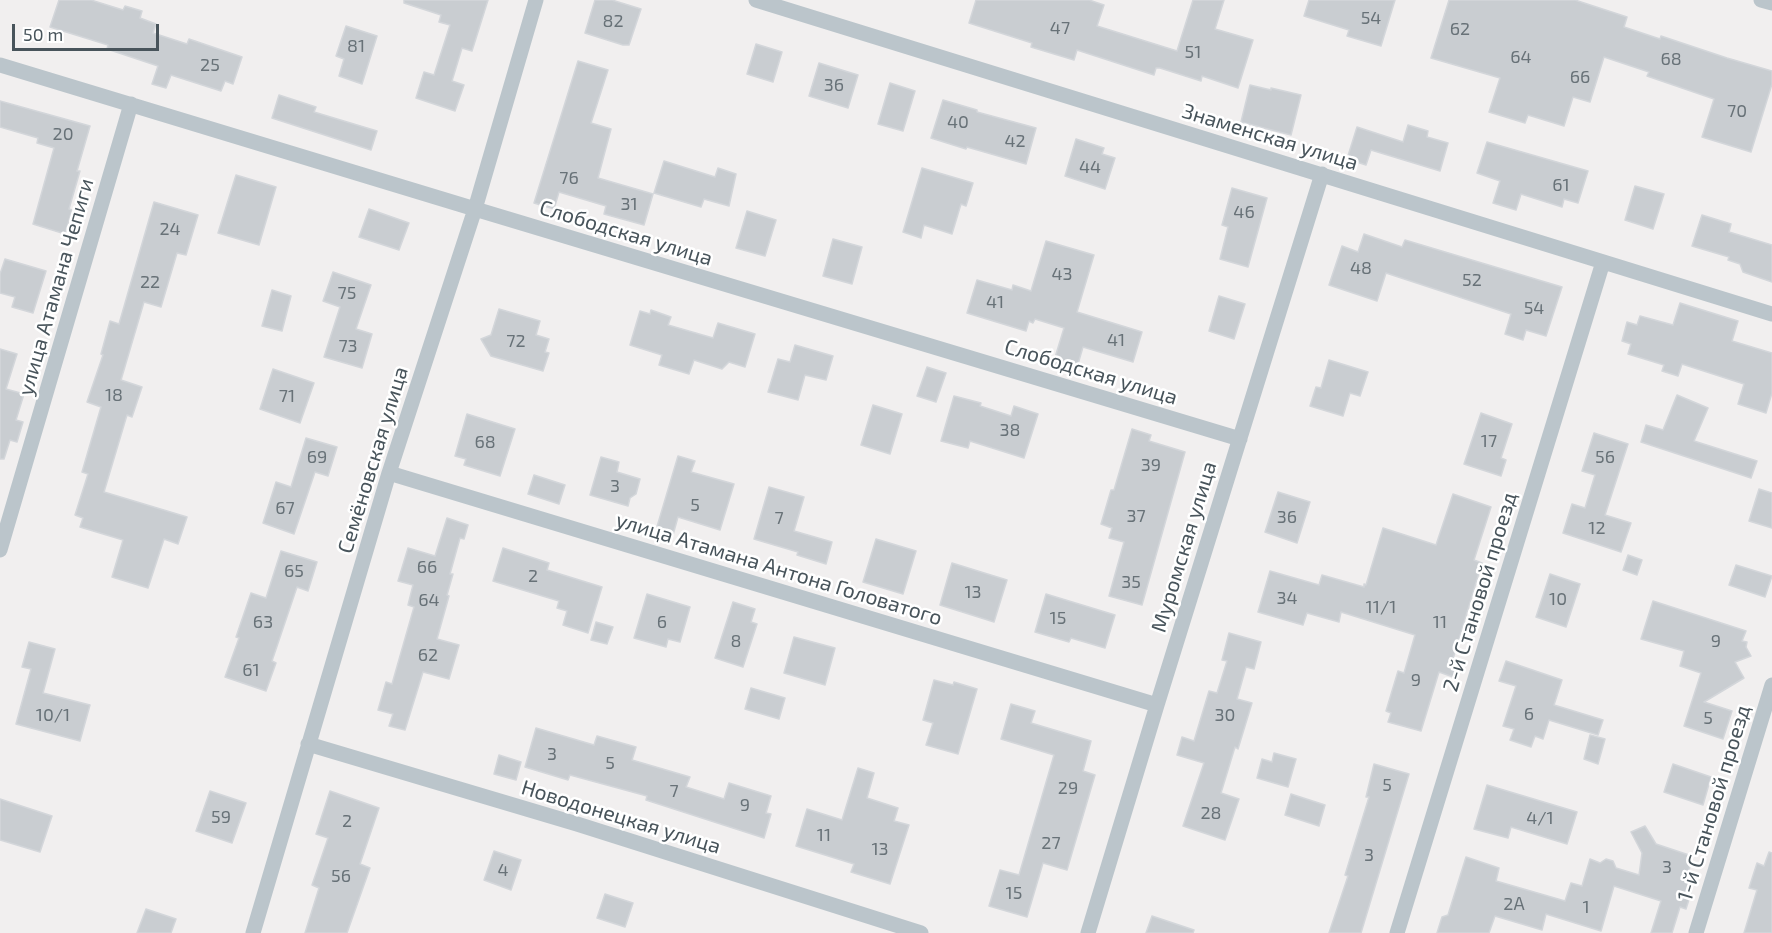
<!DOCTYPE html>
<html>
<head>
<meta charset="utf-8">
<style>
  body { margin:0 }
  #map { position:relative; width:1772px; height:933px; overflow:hidden; background:#f1efef; font-family:"Exo 2",sans-serif }
  canvas { display:block }
  .scale { position:absolute; left:12px; top:24px; width:147px; height:27px; box-sizing:border-box; border:3px solid #48545b; border-top:0; padding-left:8px; font-size:18px; line-height:21px; white-space:nowrap; color:#48545b; -webkit-text-stroke:4px #fff; paint-order:stroke }
</style>
</head>
<body>
<div id="map">
<canvas width="1772" height="933"></canvas>
<div class="scale">50 m</div>
</div>
<script>
const g = document.querySelector('canvas').getContext('2d');
g.lineJoin = 'round';
function paint(path, color) { g.fillStyle = color; g.fill(path, 'evenodd'); }
function stroke(path, color, width, dash) { g.strokeStyle = color; g.lineWidth = width; g.lineCap = dash ? 'butt' : 'round'; g.setLineDash(dash || []); g.stroke(path); }
function label(font, color, halo, rows, align = 'center') {
  g.font = font + ' "Exo 2",sans-serif'; g.lineWidth = 5; g.setLineDash([]); g.textBaseline = 'middle'; g.strokeStyle = halo; g.fillStyle = color; for (const [text, x, y, turn = 0] of rows) {
    g.save(); g.translate(x, y); g.rotate((+turn || 0) * Math.PI / 180); g.textAlign = isNaN(turn) ? turn : align; if (halo) g.strokeText(text, 0, 0); g.fillText(text, 0, 0); g.restore();
  }
}
const building = new Path2D(`
  M59,0H91L123,10L125,6L142,11L140,18L156,24L153,33L187,44L189,39L242,57L233,84L225,81L221,91L171,75L166,88L152,84L158,66L107,49L108,45L50,27Z
  M404,0H488L472,51L462,48L452,81L464,85L455,111L416,98L424,72L434,75L450,25L439,22L441,15L404,3Z
  M595,0H612L641,9L629,45H623L585,33Z
  M976,0H1089L1104,5L1097,26L1177,51L1193,0H1224L1215,29L1253,40L1238,88L1202,76L1201,81L1160,68H1156L1154,75L1077,50L1074,60L1031,47L1032,43L969,23Z
  M1309,0H1395L1381,46L1347,36L1349,30L1304,16Z
  M1449,0H1575L1627,17L1624,27L1660,39L1661,36L1727,58L1772,71V84L1751,152L1702,137L1714,99L1647,76L1649,72L1604,57L1590,102L1573,97L1564,126L1528,115L1525,123L1489,112L1500,78L1431,58Z
  M346,26L377,36L362,84L339,76L344,59L336,56Z
  M756,44L782,52L773,82L747,74Z
  M578,61L608,70L591,123L611,129L598,178L653,194L644,225L604,214L606,206L559,192L554,209L534,203Z
  M819,63L858,75L848,108L809,96Z
  M890,83L915,91L903,131L878,124Z
  M1250,85L1271,90V88L1301,95L1291,135L1241,122Z
  M279,95L316,107L314,112L377,131L371,150L272,118Z
  M943,100L977,110V112L1036,128L1026,164L967,147L966,149L931,138Z
  M0,101L90,126L77,171H80L69,209L72,210L65,234L33,224L54,148L37,143L38,138L0,127Z
  M1408,125L1428,131L1427,137L1448,143L1440,171L1371,150L1366,165L1347,159L1357,127L1403,142Z
  M1076,139L1104,148L1102,154L1115,158L1105,189L1065,176Z
  M1487,142L1588,171L1578,203L1564,199L1562,207L1521,194L1516,210L1493,203L1500,181L1477,173Z
  M664,161L715,177L718,168L736,174L729,206L704,199L701,207L654,193Z
  M922,168L973,183L966,206L961,204L952,234L924,225L921,238L903,232Z
  M236,175L276,187L259,245L218,233Z
  M1635,186L1664,194L1653,229L1625,220Z
  M1232,188L1267,198L1248,267L1220,259L1228,227L1222,225Z
  M154,202L198,215L186,255L177,253L161,307L144,302L121,380L142,387L132,417L127,415L104,492L187,517L178,544L164,539L148,588L112,577L123,540L80,527L83,518L75,515L88,474L82,472L101,407L87,402L103,355L101,354L110,321L119,324Z
  M369,209L409,223L399,250L359,237Z
  M747,211L776,220L765,256L736,248Z
  M1702,215L1731,224L1729,232L1772,245V282L1743,272L1740,264L1728,260L1729,257L1692,246Z
  M1364,234L1402,247L1405,240L1562,287L1546,336L1526,330L1523,340L1505,334L1511,314L1386,273L1377,301L1329,285L1342,246L1358,252Z
  M833,239L862,247L852,284L823,276Z
  M1046,241L1094,255L1077,312L1142,332L1133,362L1083,347L1076,371L1053,364L1064,328L1035,319L1033,323L1029,321L1026,331L967,313L977,280L1012,290L1013,285L1031,291Z
  M5,259L46,271L33,313L12,307L15,297L0,293V274Z
  M333,272L371,285L356,329L372,334L362,368L324,357L340,307L323,301Z
  M272,290L291,296L282,331L262,326Z
  M1219,296L1245,304L1234,339L1209,331Z
  M1680,303L1738,321L1732,341L1772,353V393L1766,413L1738,404L1744,384L1682,364L1678,376L1662,371L1664,365L1628,354L1631,344L1622,341L1627,322L1637,325L1640,316L1673,325Z
  M499,309L540,321L536,335L549,339L545,352L549,353L543,371L491,356L481,339L491,335Z
  M651,310L671,317L668,325L713,338L718,323L755,334L745,367L729,362L722,369L694,360L689,374L659,365L662,355L630,345L640,311L650,314Z
  M795,345L833,356L826,380L805,375L798,400L768,392L778,359L790,362Z
  M0,349L17,354L6,389L24,394L16,420L23,422L17,442L10,440L4,459H0Z
  M1329,360L1368,372L1360,396L1350,393L1343,416L1310,406L1316,387L1321,388Z
  M927,367L946,373L936,402L917,396Z
  M273,369L314,383L300,423L260,409Z
  M1677,395L1708,408L1694,441L1757,461L1751,478L1641,442L1646,425L1663,430Z
  M954,396L981,403L980,406L1011,416L1014,406L1038,414L1024,458L970,441L968,448L941,441Z
  M873,405L902,414L890,454L861,445Z
  M1481,413L1512,424L1501,458L1506,460L1501,476L1464,464Z
  M467,414L515,429L500,476L464,465L466,459L455,456Z
  M1132,429L1151,435L1149,441L1185,452L1142,605L1109,596L1124,542L1109,538L1112,528L1101,524L1111,490H1114Z
  M1594,433L1628,444L1605,515L1631,523L1621,552L1563,533L1572,504L1585,508L1595,475L1582,471Z
  M306,438L337,447L328,476L315,472L294,534L263,523L276,482L291,487Z
  M678,456L695,461L691,472L734,484L720,530L678,517L673,535L656,530Z
  M601,457L619,462L617,472L640,479L636,494L630,498L628,506L590,495Z
  M534,475L565,485L559,504L528,494Z
  M769,487L804,497L794,531L832,542L826,564L797,555L798,552L754,539Z
  M1759,489L1772,493V528L1749,521Z
  M1278,492L1310,502L1297,543L1265,532Z
  M1453,494L1491,507L1474,560L1482,563L1453,659L1461,662L1456,678L1439,672L1421,731L1388,722L1391,713L1386,711L1398,671L1404,673L1415,635L1341,612L1339,622L1307,613L1303,625L1258,612L1270,571L1319,585L1322,575L1364,587V584L1366,585L1383,528L1436,545Z
  M447,518L468,525L464,539L460,538L450,574H453L447,595L449,596L437,639L459,645L449,679L423,672L405,730L389,726L393,714L378,710L386,682L392,684L414,607L408,605L413,585L398,581L408,548L435,556Z
  M876,539L916,551L903,594L863,582Z
  M503,548L549,563L547,570L602,587L588,633L563,625L567,611L557,608L559,601L493,581Z
  M281,551L317,562L308,591L297,587L272,661L276,663L266,691L225,677L239,638L236,637L251,593L266,598Z
  M1628,555L1642,560L1637,575L1623,570Z
  M952,563L1007,580L994,622L940,605Z
  M1736,565L1772,576L1765,597L1729,585Z
  M1550,574L1580,584L1566,627L1536,617Z
  M647,594L690,607L680,642L668,639L666,647L634,638Z
  M1046,594L1115,615L1105,648L1071,638L1069,642L1035,632Z
  M1653,601L1746,631L1742,641L1747,642L1746,647L1751,656L1735,662L1744,678L1704,702L1732,711L1723,739L1684,726L1701,673L1680,666L1684,651L1641,639Z
  M733,602L755,609L751,622L757,624L743,667L715,658Z
  M596,622L613,627L607,644L591,640Z
  M1229,633L1261,642L1254,669L1246,667L1237,699L1252,703L1238,749L1235,747L1221,793L1239,799L1225,840L1183,826L1204,763L1177,755L1182,737L1194,741L1209,691L1217,693L1227,661L1222,660Z
  M794,637L835,648L825,685L784,673Z
  M29,642L55,649L43,693L90,705L80,741L16,724L31,669L22,667Z
  M1506,661L1562,680L1554,705L1603,720L1598,735L1549,720L1543,739L1535,736L1531,747L1510,740L1514,729L1503,726L1516,686L1499,681Z
  M934,680L953,685L954,682L977,689L958,754L926,745L933,723L923,720Z
  M751,688L785,698L779,719L745,709Z
  M1011,704L1035,711L1031,723L1091,741L1083,771L1095,775L1067,870L1043,863L1027,917L989,906L1000,870L1019,875L1054,755L1001,739Z
  M536,728L594,745L597,736L636,747L632,760L690,777L686,787L724,799L729,783L771,796L766,813L771,814L764,838L646,800L647,796L570,775L568,780L525,767Z
  M1590,735L1605,739L1598,764L1584,759Z
  M1274,753L1296,759L1288,787L1257,778L1262,759L1272,762Z
  M499,755L521,762L516,780L494,774Z
  M1374,764L1409,774L1361,933H1329L1348,876L1345,875L1369,797H1366Z
  M1673,764L1711,777L1703,805L1664,792Z
  M858,768L874,773L867,798L898,808L894,821L909,825L890,884L851,872L854,864L796,846L807,809L842,820Z
  M1487,785L1577,812L1567,844L1511,827L1508,838L1474,829Z
  M210,791L246,803L232,843L196,831Z
  M330,791L379,808L360,864L370,868L347,933H305L319,888L312,885L328,838L316,834Z
  M1291,794L1325,805L1319,826L1285,815Z
  M0,799L52,816L40,852L0,840Z
  M1645,826L1656,844L1689,855L1692,862L1688,872L1694,874L1688,892L1691,893L1686,909L1680,907L1672,933H1651L1661,901L1614,886L1601,931L1546,914L1542,930L1495,916L1489,933H1437L1442,917L1448,915L1466,857L1499,868L1496,881L1565,901L1571,883L1582,886L1590,859L1600,863L1606,859L1613,861L1616,868L1639,875L1642,853L1631,832Z
  M494,851L521,860L511,890L484,880Z
  M1769,852L1772,853V933H1744L1757,890L1749,888L1757,863L1764,866Z
  M605,894L633,903L625,927L597,918Z
  M146,909L176,919L171,933H137Z
  M1152,916L1194,930L1193,933H1146Z`);
paint(building, '#c9cdd1');
stroke(building, '#d3d6da', 1.5);
stroke(new Path2D(`
  M756,0L1772,314
  M1761,0L1772,3
  M0,65L475,209L1240,439
  M389,473L1157,705
  M0,550L131,104
  M308,744L577,824L921,933
  M253,933L389,473L475,209L536,0
  M1088,933L1157,705L1322,174
  M1397,933L1603,262
  M1696,933L1772,685`), '#bbc5cb', 15);
label('18px', '#687278', null, [
  ["54",1371,18],
  ["82",613,21],
  ["47",1060,28],
  ["62",1460,29],
  ["81",356,46],
  ["51",1193,52],
  ["64",1521,57],
  ["68",1671,59],
  ["25",210,65],
  ["66",1580,77],
  ["36",834,85],
  ["70",1737,111],
  ["40",958,122],
  ["20",63,134],
  ["42",1015,141],
  ["44",1090,167],
  ["76",569,178],
  ["61",1561,185],
  ["31",629,204],
  ["46",1244,212],
  ["24",170,229],
  ["48",1361,268],
  ["43",1062,274],
  ["52",1472,280],
  ["22",150,282],
  ["75",347,293],
  ["41",995,302],
  ["54",1534,308],
  ["41",1116,340],
  ["72",516,341],
  ["73",348,346],
  ["18",114,395],
  ["71",287,396],
  ["38",1010,430],
  ["17",1489,441],
  ["68",485,442],
  ["69",317,457],
  ["56",1605,457],
  ["39",1151,465],
  ["3",615,486],
  ["5",695,505],
  ["67",285,508],
  ["37",1136,516],
  ["36",1287,517],
  ["7",779,518],
  ["12",1597,528],
  ["66",427,567],
  ["65",294,571],
  ["2",533,576],
  ["35",1131,582],
  ["13",973,592],
  ["34",1287,598],
  ["10",1558,599],
  ["64",429,600],
  ["11/1",1381,607],
  ["15",1058,618],
  ["63",263,622],
  ["6",662,622],
  ["11",1440,622],
  ["8",736,641],
  ["9",1716,641],
  ["62",428,655],
  ["61",251,670],
  ["9",1416,680],
  ["6",1529,714],
  ["10/1",53,715],
  ["30",1225,715],
  ["5",1708,718],
  ["3",552,754],
  ["5",610,763],
  ["5",1387,785],
  ["29",1068,788],
  ["7",674,791],
  ["9",745,805],
  ["28",1211,813],
  ["59",221,817],
  ["4/1",1540,818],
  ["2",347,821],
  ["11",824,835],
  ["27",1051,843],
  ["13",880,849],
  ["3",1369,855],
  ["3",1667,867],
  ["4",503,870],
  ["56",341,876],
  ["15",1014,893],
  ["2А",1514,904],
  ["1",1586,907]
]);
label('21px', '#48545b', '#fff', [
  ["Знаменская улица",1270,137,17],
  ["Слободская улица",626,233,17],
  ["улица Атамана Чепиги",56,287,-74],
  ["Слободская улица",1091,372,17],
  ["Семёновская улица",373,460,-73],
  ["Муромская улица",1184,547,-73],
  ["улица Атамана Антона Головатого",779,569,17],
  ["2-й Становой проезд",1480,592,-73],
  ["1-й Становой проезд",1714,803,-73],
  ["Новодонецкая улица",621,817,17]
]);
</script>
</body>
</html>
